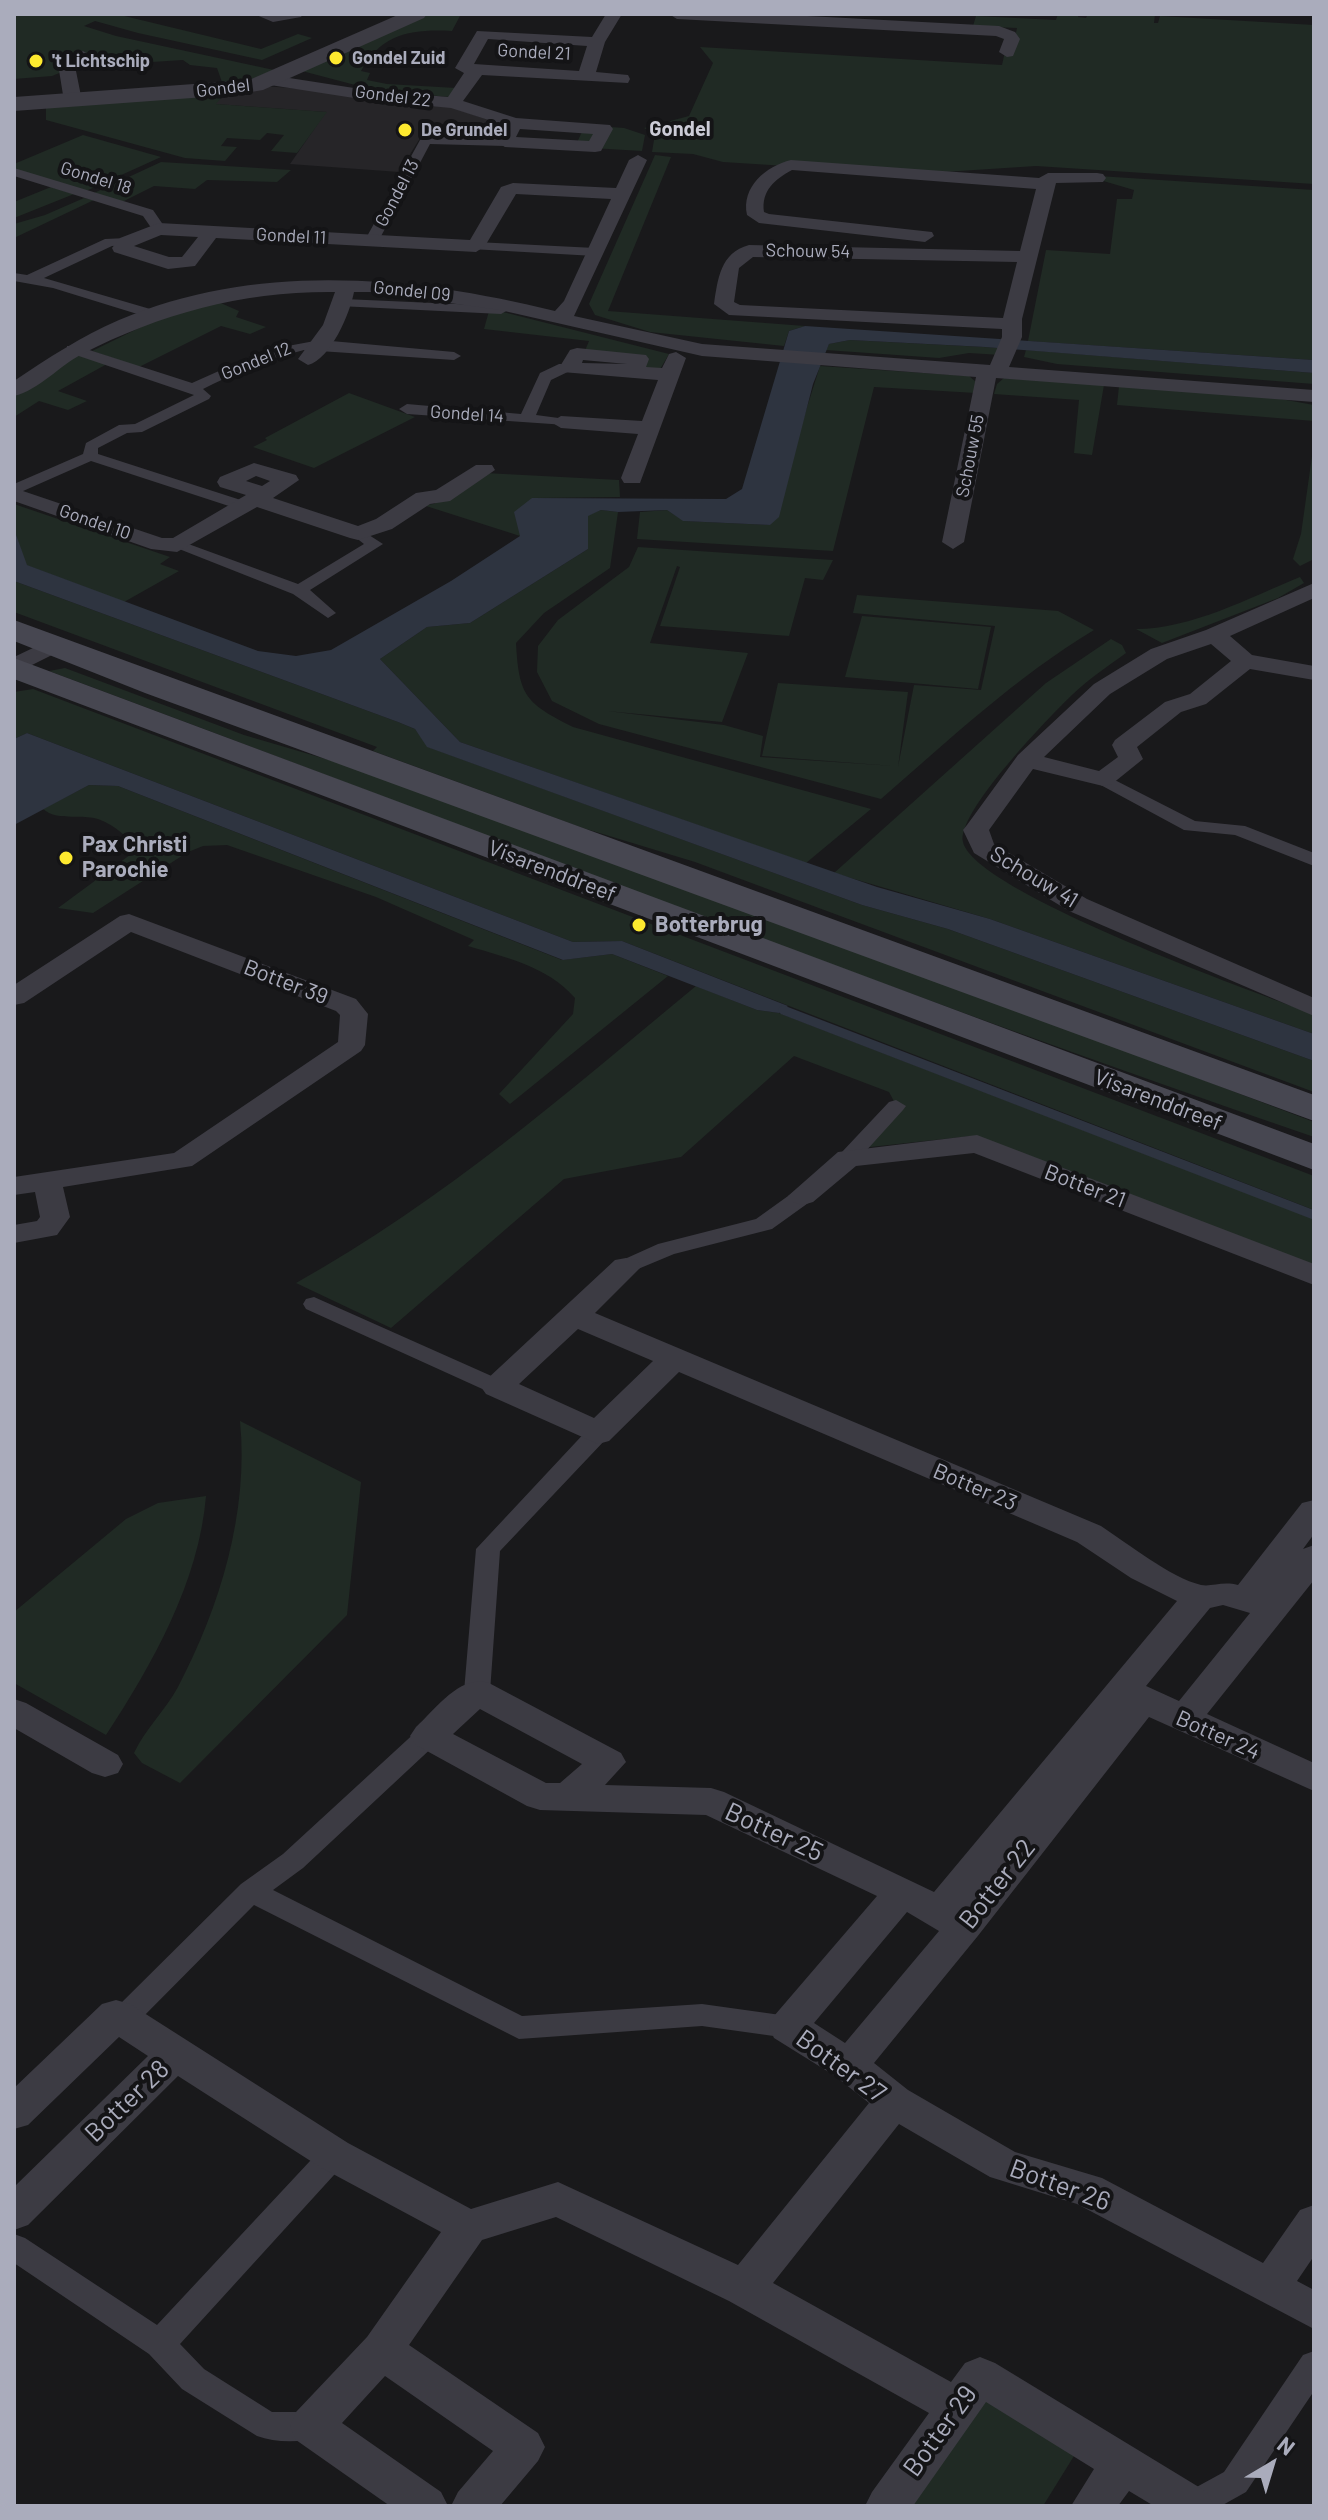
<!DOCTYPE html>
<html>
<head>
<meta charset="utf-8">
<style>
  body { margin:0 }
  #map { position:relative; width:1328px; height:2520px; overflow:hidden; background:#19191b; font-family:Barlow,sans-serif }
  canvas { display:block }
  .frame { position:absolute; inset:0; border:16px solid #aaacbc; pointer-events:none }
  .north { position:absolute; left:1232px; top:2424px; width:80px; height:80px; -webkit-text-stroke:6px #141416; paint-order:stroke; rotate:38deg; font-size:22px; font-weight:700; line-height:32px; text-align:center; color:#aaacbc }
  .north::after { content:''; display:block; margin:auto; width:28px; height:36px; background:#aaacbc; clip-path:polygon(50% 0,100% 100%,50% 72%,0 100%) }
</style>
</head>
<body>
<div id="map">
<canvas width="1328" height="2520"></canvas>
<div class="frame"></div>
<div class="north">N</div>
</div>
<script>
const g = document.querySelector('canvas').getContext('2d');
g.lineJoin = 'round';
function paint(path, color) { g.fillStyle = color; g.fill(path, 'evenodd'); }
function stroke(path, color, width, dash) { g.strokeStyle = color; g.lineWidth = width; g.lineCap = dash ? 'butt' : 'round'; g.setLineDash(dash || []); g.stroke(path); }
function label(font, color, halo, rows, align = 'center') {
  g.font = font + ' Barlow,sans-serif'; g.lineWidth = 8; g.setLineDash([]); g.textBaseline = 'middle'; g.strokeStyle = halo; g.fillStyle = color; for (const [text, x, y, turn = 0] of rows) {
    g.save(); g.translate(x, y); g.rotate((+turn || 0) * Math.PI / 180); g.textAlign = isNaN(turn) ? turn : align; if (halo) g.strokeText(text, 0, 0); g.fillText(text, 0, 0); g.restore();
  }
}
paint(new Path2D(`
  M264,86L341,92L377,102L448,106L500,124L491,139L422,135L399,172L290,164L326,112L215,104L224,95Z`), '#262528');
paint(new Path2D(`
  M14,14H116L261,49L298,34L312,38L262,60L138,33L95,21L84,26L116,36L274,70L242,83L223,85L217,68L190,65L183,60L74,67L52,76L14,79Z
  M429,14H461L452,31C412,29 382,33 361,71L370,73L367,80L387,84L456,88L450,97L378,91L302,71Z
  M1058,14H1079L1078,17L1086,18L1088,14H1155L1154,23H1158L1160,16L1314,25V184L1036,166L913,174L723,162L693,154L652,152L655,134L644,128L689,116L713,63L700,47L1002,65L1006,47H1013L1017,28L973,26L976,16L1056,20Z
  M224,95L216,104L327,112L297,153L271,151L284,135L267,133L260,140L227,138L221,146L237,147L225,161L185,158L46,120V106Z
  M585,125L624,128L645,135L642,151L575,147Z
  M83,135L161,157L86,191L14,169V164Z
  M655,155L671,157L608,311L805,326L789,331L784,346L650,332L595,315L589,304Z
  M161,162L291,170L277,182L207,180L195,189L154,186L122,202L92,194Z
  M1083,175L1314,190V360L1028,341L1046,250L1110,254L1117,199H1132L1134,190Z
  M51,187L74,194L14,218V202Z
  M84,198L94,200L14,238V224L45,215Z
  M216,301L239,311L236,317L266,327L250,334L221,326L139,367L92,351L176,310Z
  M489,311L503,312L669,354L659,371L642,370L646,358L584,353L589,341L484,329Z
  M850,340L1003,348L1001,355L969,353L939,358L826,350L829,344Z
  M1026,350L1314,373V384L1057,364L1024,357Z
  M75,354L107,364L58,391L87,401L68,410L39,401L14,417V394Z
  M820,366L969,376L976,382V393L874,387L833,551L637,539L640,512L667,510L684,521L770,525Z
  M1004,378L1104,385L1092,455L1074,453L1079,400L994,394L997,384Z
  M1119,386L1275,398L1314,405V421L1117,405Z
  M349,393L415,417L314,468L253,447L267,440L265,438Z
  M1314,442V559L1300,566L1293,559L1301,534Z
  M485,473L619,480L620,497L532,498L520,536L423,505L434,504Z
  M14,504L170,557L160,564L179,571L124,602L26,565L14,529Z
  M601,510L618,512L610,568L544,613L516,643C519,697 526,703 573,727L871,809L806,863L460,742L380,659L427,627L470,623L588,549V515Z
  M638,547L833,560L823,580L805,578L789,636L660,626L680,567L677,566L650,643L748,653L722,722L607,711L724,725L763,736L760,757L894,766L762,756L778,683L908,692L898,767L914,685L981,690L995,626L853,613L857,595L1058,611L1094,630C1016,677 950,739 881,799L599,724L552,701L537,672L538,646L558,620L629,567Z
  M1300,577L1304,583L1278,598L1162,643L1136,629C1191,629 1249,598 1300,577Z
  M14,581L398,722L415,729L428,747L862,905L948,929L1314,1061V1092L695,862L583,828L373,751L377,747L14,612Z
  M862,616L991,627L978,689L845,677Z
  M1111,639L1122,645L1126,653C1108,666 1089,679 1073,694C1050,716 956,813 963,842C974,892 1259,994 1314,1014V1034L990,919L834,873L1046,683Z
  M65,668L244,735L363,770L926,975L1314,1122V1137C889,991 470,828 49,671Z
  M33,689L1314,1176V1210L622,941L573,942L27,733L14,739V692Z
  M89,785L118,786L562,960L612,954L668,976L510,1104L499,1094L573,1014L575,998C547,966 507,958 468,946L474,940L376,897L227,845L203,846L188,852L93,913L58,908L138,849C126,836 115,825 98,819C79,813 58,822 43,809Z
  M696,986L757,1010L779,1013L1314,1219V1267L971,1136L852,1149L896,1105L889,1092L794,1056L681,1157L564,1179L391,1328L296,1283C443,1201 567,1093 696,986Z
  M240,1421L361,1482L347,1615L180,1783L142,1763L134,1753C145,1729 165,1711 178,1687C220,1607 249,1512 240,1421Z
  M206,1496C199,1582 152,1665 106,1735L14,1683V1612L126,1519L158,1503Z
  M991,2393L1082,2443L1043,2506H911Z`), '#202a24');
paint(new Path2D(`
  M805,326L1314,360V373L985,347L850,340L829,344L813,384L779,517L770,525L683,521L667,510L618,512L601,510L588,516V549L470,623L427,627L380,659L460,742L877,887L990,919L1314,1034V1061L948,929L862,905L427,747L415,729L398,722L14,581V529L27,565L258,651L296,656L331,650L451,581L520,536L514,512L532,498L726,499L742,489L789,331Z
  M27,733L573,942L622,941L788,1006L779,1013L757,1010L612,954L563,960L118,786L89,785L14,825V739Z`), '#2e3440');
stroke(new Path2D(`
  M783,1010L1314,1215`), '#2e3440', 9);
paint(new Path2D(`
  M426,136L505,138L511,142L505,146L430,144L379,240L367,243L365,240L420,140Z
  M14,168L153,210L166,229L154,232L143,216L14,176Z
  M127,238L134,242L132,245L112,246L44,278L157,311V317H147L53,288L14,281V273L27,275L105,239Z
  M476,242L595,248L602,252L595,256L471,249V243Z
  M344,299L501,306L508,310L501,314L339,306L337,303Z
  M320,340L454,352L461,356L454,360L304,350L260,362L213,384L203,389L211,396L209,399L142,432L127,433L98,448V454L250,503V509H238L91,461L14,495V484L83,454L86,443L119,425L135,424L194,395L67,352V346H77L192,383L266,350Z
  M559,364H569L576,368L551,380L536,415L566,419V425L407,414L399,409L407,404L521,414L540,373Z
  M358,528L383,544L310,590L336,613L328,618L293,594L169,545L177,540L183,542L298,584L364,544L350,533Z
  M1103,774L1195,821L1245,826L1314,853V866L1235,835L1184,830L1097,783L1094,779Z
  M896,1100L906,1106L903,1110L855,1163H841L837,1158L841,1153L889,1102Z
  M803,1189L814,1196L811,1201L772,1229L674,1254L626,1274L618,1272L615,1267L618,1262L658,1244L756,1219L795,1191Z
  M314,1297L505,1382L509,1387L505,1392H489L306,1309L303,1304L306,1299Z
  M598,1425L606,1427L610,1433L606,1439L500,1551L490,1692L486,1699L477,1701L468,1699L464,1692L476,1549L590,1427Z
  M428,1726L437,1729L441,1736L437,1743L303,1868L273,1890L522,2016L702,2004L788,2016L798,2019L802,2027L798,2035L788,2038L702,2026L519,2039L254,1905L132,2028L122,2031L112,2028L108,2020L112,2012L241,1884L283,1854L419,1729Z
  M334,2143L344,2146L349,2155L344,2164L180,2344L204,2369L272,2412H311L322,2416L327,2426L322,2436C303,2443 276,2443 257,2436L182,2389L149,2354L14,2263V2234L25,2238L157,2325L324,2146Z
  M1314,2351V2391L1246,2492L1221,2506H1177L1182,2495L1224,2472L1303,2355Z`), '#3c3b43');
paint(new Path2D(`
  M254,14H303L301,17L273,22Z
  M606,14H622L605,42L596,72L628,75L630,79L628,83L482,75L463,101L516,118L610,125L613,129L601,151L595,152L505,147L496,142L504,125L451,108L367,100L270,85L262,80L270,75L367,90L448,97L464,73L455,68L477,31L592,37ZM488,39L587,46L579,71L474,64ZM520,129L593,134L589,141L516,137Z
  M669,14H769L999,26L1015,32L1020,39L1013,56L1007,57L999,52L1004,39L996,36L677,19Z
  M83,51L91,56L75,66L82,101L73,106L64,101L58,64Z
  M638,155L647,160L574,316L702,344L990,365L1002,337V329L729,315L714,304C718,279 720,253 749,245L1020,251L1036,189L792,170C775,179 761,191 764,212L769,214L932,232L934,236L925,242L759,223L747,215C741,187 766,166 791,160L1039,178L1048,173H1097L1103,174L1106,178L1103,182L1056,183L1022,319V337L1009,367L1314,390V402L996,378L964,542L953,549L942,542L976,377L702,356L500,310L370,292H354C350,313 331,359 308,365L298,359L323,325L335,292C244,291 162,313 82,354C59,366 39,390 14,396V381C48,358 82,336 119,320C257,261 413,276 555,311L564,301L611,199L516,194L485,246L476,252L216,238L195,266L168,269L114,252L112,248L120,238L159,223L470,240L501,187L513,183L616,188L629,160ZM161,235L198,237L182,257H169L134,246ZM753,257L1017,262L1003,318L740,305L734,302L739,268Z
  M577,348L646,355L649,359L646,367L662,368L669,354L676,352L686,358L640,483H624L621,478L638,434L561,428L551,422L561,416L642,421L658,380L562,372L559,368L570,350ZM583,360L627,364L582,363Z
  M254,463L296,475L299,480L273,498L358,526L376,519L416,493L436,490L476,465H492L495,470L450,501L430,504L392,529L358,540L350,538L257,507L177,552L151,549L14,501V488L162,538H173L246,495L220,487L217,482L220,477ZM256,476L270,481L262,486L246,481Z
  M1314,583V598L1230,636L1252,655L1314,666V680L1250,669L1206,704L1181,712L1137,747L1143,759L1112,784L1103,786L1033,769L989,830L994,844L1087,899L1314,998V1016L1069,911L974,853L963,830L967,825L1018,755L1094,684L1151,649L1206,630ZM1211,644L1231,661L1190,694L1165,702L1115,740L1112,745L1118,757L1099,771L1044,757L1110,694L1167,659Z
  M54,638L62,640L66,645L62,650L14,674V657Z
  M129,914L356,999L368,1014L365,1045L361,1051L192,1166L63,1187L70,1217L57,1235L14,1243V1225L37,1221L40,1217L35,1192L14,1195V1177L174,1153L338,1042L340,1015L336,1011L131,932L24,1003L14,1005V985L120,916Z
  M977,1135L1314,1264V1285L974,1153L856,1166L813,1202L803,1205L793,1202L788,1196L838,1152Z
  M626,1258L637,1260L641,1267L595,1313L1101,1526C1127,1543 1171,1578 1201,1585C1212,1587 1222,1581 1238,1585L1302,1503L1314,1500V1534L1303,1549L1314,1545V1580L1207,1714L1314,1763V1791L1149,1717L977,1937L874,2063L908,2090L1015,2152L1102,2178L1263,2263L1300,2210L1314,2205V2256L1297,2281L1314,2290V2329L1077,2204L990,2177L899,2124L773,2283L951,2382L965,2363L980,2357L995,2363L1207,2492L1214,2506H1154L1129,2491L1118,2506H1071L1094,2469L986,2402L913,2506H865L872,2492L929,2413L729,2301L556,2217L482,2240L409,2345L538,2433L545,2447L538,2461L500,2506H451L458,2492L493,2451L385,2376L342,2423L441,2492L448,2506H390L296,2440L290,2426L296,2412L367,2337L441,2232L320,2167L178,2076L28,2225L14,2230V2187L148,2056L119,2037L28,2125L14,2129V2088L102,2004L116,2000L130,2004L348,2143L471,2209L558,2182L738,2265L869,2103L835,2076L774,2038L769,2027L774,2016L877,1896L706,1815L540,1810L527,1806L416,1745L410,1736L416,1727C436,1709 460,1674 489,1683L621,1753L626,1762L605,1785L711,1788L724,1792L934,1892L1177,1601L1131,1578L1077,1542L679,1372L609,1441L598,1444L486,1394L481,1387L486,1380L615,1260ZM578,1329L653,1361L594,1418L519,1384ZM1223,1605L1250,1613L1179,1701L1146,1686L1210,1608ZM480,1709L582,1764L560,1783H546L453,1734ZM907,1912L939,1931L845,2043L814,2023Z
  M14,1699L26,1703L118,1755L123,1764L118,1773L105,1777L92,1773L14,1728Z`), '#3c3b43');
paint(new Path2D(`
  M400,14H427L424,18L263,90L233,95L14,111V97L249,80Z`), '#3c3b43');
paint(new Path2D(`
  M14,620L1314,1095V1121L145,693L14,641Z
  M14,658L1314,1144V1170L14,679Z`), '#474751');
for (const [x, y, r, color] of [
  [336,58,8,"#fde92f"],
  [36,61,8,"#fde92f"],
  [405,130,8,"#fde92f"],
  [66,858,8,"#fde92f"],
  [639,925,8,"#fde92f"]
]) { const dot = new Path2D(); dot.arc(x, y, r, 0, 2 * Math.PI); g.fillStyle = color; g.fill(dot); stroke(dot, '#141416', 3); }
label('18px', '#aaacbc', '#141416', [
  ["Gondel 21",534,52,3],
  ["Gondel",223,88,-7],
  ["Gondel 22",393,96,7],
  ["Gondel 18",96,178,17],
  ["Gondel 13",397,193,-62],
  ["Gondel 11",291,236,3],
  ["Schouw 54",808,251,1],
  ["Gondel 09",412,291,6],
  ["Gondel 12",256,361,-22],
  ["Gondel 14",467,414,4],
  ["Schouw 55",970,456,-79],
  ["Gondel 10",95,522,19]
]);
label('bold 18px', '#aaacbc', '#141416', [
  ["Gondel Zuid",352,58],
  ["'t Lichtschip",52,61],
  ["De Grundel",421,130]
], 'left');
label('bold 20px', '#ccccd7', '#141416', [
  ["Gondel",680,129]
]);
label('bold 22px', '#aaacbc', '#141416', [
  ["Pax Christi",82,845],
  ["Parochie",82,870],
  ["Botterbrug",655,925]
], 'left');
label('22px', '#aaacbc', '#141416', [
  ["Visarenddreef",552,871,21],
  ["Schouw 41",1034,877,31],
  ["Botter 39",286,982,21],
  ["Visarenddreef",1158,1100,21],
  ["Botter 21",1085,1186,21],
  ["Botter 23",975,1487,23],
  ["Botter 24",1218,1735,24]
]);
label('26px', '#aaacbc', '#141416', [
  ["Botter 25",774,1832,25],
  ["Botter 22",997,1884,-52],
  ["Botter 27",841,2066,36],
  ["Botter 28",127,2101,-44],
  ["Botter 26",1060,2185,20],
  ["Botter 29",940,2431,-54]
]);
</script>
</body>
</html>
